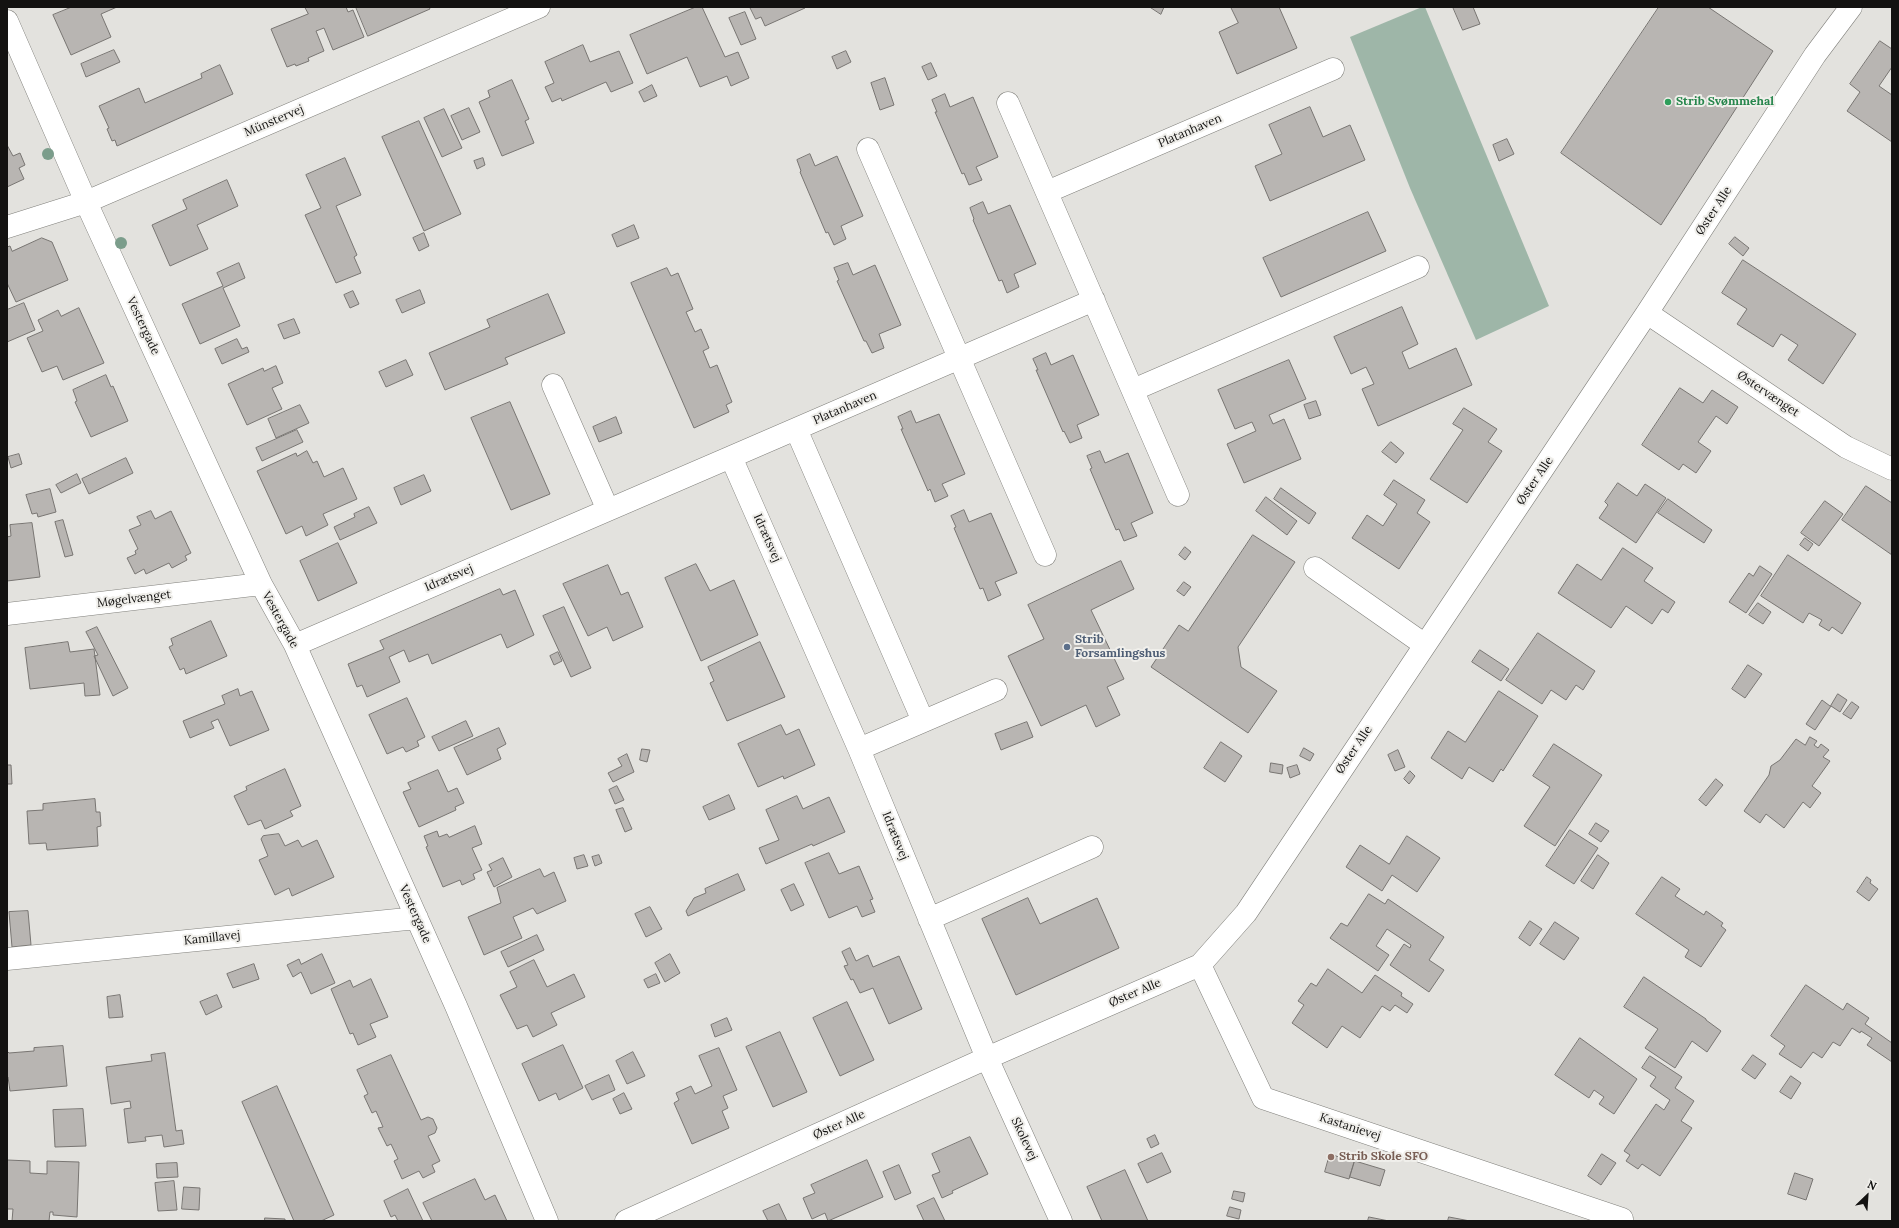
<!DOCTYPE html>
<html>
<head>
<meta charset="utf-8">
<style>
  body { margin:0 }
  #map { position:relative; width:1899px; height:1228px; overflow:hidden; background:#e3e2de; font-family:Lora,serif }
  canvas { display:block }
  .frame { position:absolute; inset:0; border:8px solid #131211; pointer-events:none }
  .north { position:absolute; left:1847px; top:1176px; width:40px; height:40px; -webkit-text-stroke:3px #f0efeb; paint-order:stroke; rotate:25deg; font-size:11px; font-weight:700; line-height:16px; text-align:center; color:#131211 }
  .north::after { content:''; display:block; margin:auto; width:14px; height:18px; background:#131211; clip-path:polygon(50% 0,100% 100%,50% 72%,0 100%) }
</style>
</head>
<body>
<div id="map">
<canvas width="1899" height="1228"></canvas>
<div class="frame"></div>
<div class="north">N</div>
</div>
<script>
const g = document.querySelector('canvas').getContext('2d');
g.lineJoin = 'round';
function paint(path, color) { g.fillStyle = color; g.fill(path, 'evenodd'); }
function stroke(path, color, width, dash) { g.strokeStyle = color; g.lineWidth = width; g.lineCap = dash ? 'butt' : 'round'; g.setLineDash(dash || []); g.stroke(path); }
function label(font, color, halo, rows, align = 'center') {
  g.font = font + ' Lora,serif'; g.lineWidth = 4; g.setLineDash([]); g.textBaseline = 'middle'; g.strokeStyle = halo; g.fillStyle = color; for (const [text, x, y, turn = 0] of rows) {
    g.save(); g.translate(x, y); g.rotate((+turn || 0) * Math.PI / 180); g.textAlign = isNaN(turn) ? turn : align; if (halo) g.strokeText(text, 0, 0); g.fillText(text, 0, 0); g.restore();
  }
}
paint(new Path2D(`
  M1422,7H1425L1549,306L1476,340L1410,188L1350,37Z`), '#9eb6a8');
const building = new Path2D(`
  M72,7H117L101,14L111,37L71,55L53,15Z
  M305,7H346L348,12L353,10L364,37L333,50L324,28L316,31L324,51L308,58L309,61L296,66L295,64L287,67L271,29L308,14Z
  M356,7H429L430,9L368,36Z
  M696,7H702L725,57L738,52L749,78L731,86L727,76L700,87L687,57L647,74L630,35Z
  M750,7H805V8L765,26L761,17L756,19Z
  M1150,7H1164L1161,14Z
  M1231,7H1279L1297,48L1237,74L1219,32L1238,23Z
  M1453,7H1473L1480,24L1463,30Z
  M1659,7H1708L1773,51L1661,225L1561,153Z
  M745,12L756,39L741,45L729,18Z
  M1880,41L1892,49V67L1879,86L1892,95V142L1847,111L1860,92L1850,84Z
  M583,45L590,62L619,51L633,83L611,92L606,82L562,101L561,98L552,102L545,87L554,83L545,62Z
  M114,50L120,62L86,77L81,64Z
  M846,51L851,62L837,69L832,57Z
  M931,63L937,76L928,80L922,67Z
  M220,65L233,94L117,146L115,140L112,141L107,129L109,128L99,106L139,88L145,103L202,78L201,74Z
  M885,78L894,105L880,110L871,83Z
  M512,80L529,119L525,121L534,143L502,156L479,102L490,97L488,91Z
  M652,85L657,96L644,102L639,92Z
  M945,94L950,107L973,97L998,157L976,167L982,180L969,185L964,173L962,174L935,112H937L932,100Z
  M1310,107L1323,137L1350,125L1365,160L1270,201L1255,166L1282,154L1269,125Z
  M469,108L480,132L462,140L451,116Z
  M444,109L462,148L442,157L424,118Z
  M419,121L461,214L424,231L382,137Z
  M1507,139L1514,154L1499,161L1493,145Z
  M7,145L13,156L20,153L25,165L19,168L24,179L7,187Z
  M810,154L815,166L837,156L863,216L841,226L846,239L834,245L828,232L826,233L800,172L801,171L797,160Z
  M345,158L361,195L336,206L357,255L354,257L361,273L336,283L305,215L321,208L306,175Z
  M483,158L485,165L477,169L474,161Z
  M227,180L238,206L197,225L208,249L170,266L152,225L187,209L183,200Z
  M983,202L988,214L1010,205L1036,264L1014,274L1019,287L1007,293L1002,280L999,281L973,220L974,219L970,208Z
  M1368,212L1386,251L1281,297L1263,258Z
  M634,225L639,238L617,247L612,235Z
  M424,233L429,246L419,251L413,238Z
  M1735,237L1749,248L1743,256L1729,244Z
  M42,238L52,242L68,280L16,302L7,283V247L10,246L12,251Z
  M1743,260L1856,334L1823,384L1788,360L1798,345L1781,334L1773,347L1737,324L1747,309L1722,293Z
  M239,263L245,278L223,288L240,326L200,344L182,304L223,286L217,273Z
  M848,263L853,275L875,265L901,325L879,334L884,348L872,353L866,341H864L837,281L839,280L834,268Z
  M667,268L671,276L678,273L693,309L686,312L695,332L701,329L709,348L703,351L710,368L717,365L732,402L726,405L729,412L694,428L631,283Z
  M420,290L425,303L402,313L396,300Z
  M353,291L359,304L350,308L344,295Z
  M548,294L565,333L505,358L508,364L445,390L429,353L490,327L487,320Z
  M24,303L35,330L7,342V310Z
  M1402,307L1418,344L1402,352L1409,369L1456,348L1472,385L1378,426L1362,389L1374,384L1366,367L1351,374L1334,337Z
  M79,308L104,363L63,380L57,366L42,372L27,338L43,331L38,320L58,310L61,316Z
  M294,319L300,333L284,339L278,325Z
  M237,339L242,349L247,347L249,352L222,364L215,349Z
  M1046,353L1051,365L1073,355L1099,415L1077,425L1082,438L1070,443L1064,431L1063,432L1036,370H1038L1033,359Z
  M406,360L413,375L386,387L379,372Z
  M1289,360L1306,399L1269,415L1273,424L1284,419L1301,459L1244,483L1227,444L1256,431L1252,422L1235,429L1218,390Z
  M276,366L283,383L272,388L282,409L247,425L228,384L263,368L264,371Z
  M106,375L111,387L113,386L128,421L91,437L75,402L77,401L73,390Z
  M1680,388L1703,403L1712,390L1738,407L1727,424L1716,416L1698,442L1711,451L1696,473L1683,464L1679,470L1642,445Z
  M1316,401L1321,415L1309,419L1304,405Z
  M510,402L550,494L511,510L471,418Z
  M300,405L309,423L276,438L268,419Z
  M1464,408L1497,429L1488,442L1502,451L1467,503L1430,479L1463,430L1453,424Z
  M911,411L916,423L939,414L965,474L942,484L948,496L935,502L930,489L928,491L901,429H903L898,417Z
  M616,417L622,433L599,442L593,427Z
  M297,430L303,442L262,461L256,448Z
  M1391,442L1404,453L1396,463L1382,452Z
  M307,451L313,463L317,461L324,477L343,468L357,499L323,514L328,525L306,536L302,526L286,534L257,471L296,453L297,456Z
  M1100,451L1105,463L1128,453L1153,513L1131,523L1137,536L1124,541L1119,529L1116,530L1090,469L1092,468L1087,456Z
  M19,454L22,464L11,468L8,457Z
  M126,458L133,473L89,494L82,479Z
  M77,474L81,483L61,493L56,485Z
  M424,475L431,491L401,505L394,488Z
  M1394,480L1425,500L1417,513L1430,522L1399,569L1352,538L1367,515L1383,526L1397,504L1384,495Z
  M1618,483L1637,496L1645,484L1666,498L1636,543L1599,518L1608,505L1605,502Z
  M1866,486L1892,503V555L1842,520Z
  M1281,488L1316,513L1309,524L1274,499Z
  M50,489L56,512L38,517L37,513L32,514L26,495Z
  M1266,497L1297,521L1287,535L1256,511Z
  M1668,499L1712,530L1704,543L1658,513Z
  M1825,501L1843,514L1819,546L1801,533Z
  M369,507L377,523L340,540L334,527L355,517L354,514Z
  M964,510L969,522L991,513L1017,573L995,582L1001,595L988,601L983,588L980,589L954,528L956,527L951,516Z
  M151,511L155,519L171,511L191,553L185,556L187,560L172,568L169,563L146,574L144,569L135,574L127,558L136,554L135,551L138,549L129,530L141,525L137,517Z
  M63,520L73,555L65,557L55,522Z
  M32,523L40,577L7,581V537L11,536L10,525Z
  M1253,535L1295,562L1238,647L1241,667L1277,691L1248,733L1151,667L1179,625L1188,631Z
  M1805,538L1813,544L1808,551L1800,545Z
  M338,543L357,583L318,601L300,561Z
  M1185,547L1191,552L1185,560L1179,555Z
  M1623,548L1653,568L1644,581L1675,602L1668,613L1662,609L1652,624L1626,606L1611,628L1558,593L1577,564L1601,580Z
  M1788,555L1861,603L1842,634L1832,627L1829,631L1819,625L1822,620L1809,613L1803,623L1761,596Z
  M1121,561L1134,589L1091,610L1124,679L1107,687L1120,715L1096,727L1086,705L1041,726L1008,656L1044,639L1028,605Z
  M696,564L710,591L734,580L758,635L701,661L665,578Z
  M608,565L621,595L628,592L643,627L613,641L607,627L588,636L563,584Z
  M1760,566L1772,574L1746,613L1729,602L1749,573L1753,576Z
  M1184,582L1191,587L1184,596L1177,591Z
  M500,589L503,595L515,590L534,635L507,648L501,634L432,664L428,654L409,662L404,650L389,657L400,682L367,697L362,685L357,687L348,664L384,649L380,641Z
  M1758,603L1771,612L1763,624L1749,615Z
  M564,607L591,668L571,677L543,616Z
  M211,621L227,656L186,674L184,668L180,670L169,647L173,645L171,639Z
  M97,627L128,688L113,696L94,656L98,655L86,632Z
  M1538,633L1595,671L1583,690L1576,685L1566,700L1551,690L1542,704L1506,680Z
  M68,642L70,652L94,649L100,695L85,696L84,683L30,689L25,648Z
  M760,642L785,697L727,721L710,683L714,681L708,667Z
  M1480,650L1509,669L1501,681L1472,662Z
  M558,652L562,661L554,665L550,656Z
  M1748,665L1762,674L1745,698L1732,689Z
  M238,689L240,696L252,691L269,730L230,746L218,719L211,722L214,728L190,738L183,721L225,704L222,696Z
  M1499,691L1538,716L1503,771L1501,769L1493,782L1469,767L1462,779L1431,758L1448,731L1465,742Z
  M1838,694L1847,700L1840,712L1831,706L1815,730L1806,724L1822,700L1830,706Z
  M407,698L425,737L417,741L419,746L406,752L403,747L387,754L369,715Z
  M1852,702L1859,707L1851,719L1843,714Z
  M466,721L473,736L439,751L432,737Z
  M1027,722L1033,737L1001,750L995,734Z
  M781,725L786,735L799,729L815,765L784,779L783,776L758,787L738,744Z
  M499,728L506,744L497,749L501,759L467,775L454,748Z
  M1810,737L1817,741L1814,745L1818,748L1821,744L1829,750L1823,757L1830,761L1812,786L1821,793L1810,808L1803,802L1784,828L1766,814L1760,823L1744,811L1769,775L1771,766L1780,760L1796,739L1805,745Z
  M1221,742L1242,756L1225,782L1204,768Z
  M1554,744L1602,775L1555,846L1524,826L1550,787L1533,776Z
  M1304,748L1314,754L1310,761L1300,756Z
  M642,749L650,750L647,762L640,760Z
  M1398,750L1405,767L1395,771L1388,755Z
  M627,754L634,772L613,782L608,773L622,766L618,759Z
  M1271,763L1283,765L1282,774L1270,772Z
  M7,765H11L12,784H7Z
  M1297,765L1300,774L1290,778L1287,768Z
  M285,769L301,806L290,811L293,816L265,829L261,820L248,825L234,796L247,790L246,787Z
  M438,770L448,792L457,788L464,803L455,807L456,810L419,827L403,792L411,789L408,783Z
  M1410,771L1415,776L1409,784L1404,779Z
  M1716,779L1723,785L1706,806L1699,800Z
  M617,786L624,800L615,804L609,790Z
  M729,795L735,809L709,820L703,807Z
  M797,796L803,809L829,797L845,832L813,846L812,844L766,864L759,848L779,840L766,810Z
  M95,799L96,812H100L101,826L97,827L98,846L47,850L46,843L29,844L27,811L43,810V804Z
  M623,808L632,829L625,832L616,810Z
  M1596,823L1609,831L1601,842L1589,834Z
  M475,826L482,844L472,848L482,870L473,874L475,879L462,885L460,880L443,887L426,847L428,846L424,836L437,831L439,837L447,834L449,837Z
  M1570,830L1598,848L1574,884L1546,866Z
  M279,834L285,846L298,840L302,847L317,840L334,877L292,896L289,888L275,895L259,860L268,856L261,839L263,836Z
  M1407,836L1440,858L1417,892L1392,875L1382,891L1346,867L1360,845L1389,864Z
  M829,853L839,874L859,866L873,899L870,900L875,912L862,917L857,906L829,918L805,863Z
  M584,855L588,866L577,869L574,858Z
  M599,855L602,863L595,866L592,857Z
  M1598,855L1609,863L1593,889L1581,881Z
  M503,858L512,877L494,887L487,872L492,870L489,865Z
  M540,869L544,877L554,872L566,901L537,914L533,908L513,917L522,938L484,955L468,917L501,903L497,888Z
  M738,874L745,890L688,916L686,911L694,898L706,893L705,889Z
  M1662,877L1680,889L1675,896L1704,915L1706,911L1723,923L1721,926L1726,930L1701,967L1685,957L1689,950L1636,914Z
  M1867,877L1871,880L1870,883L1878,889L1869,901L1857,892Z
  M794,884L804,905L791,911L781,890Z
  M1369,894L1385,904L1388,899L1444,937L1429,960L1444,970L1429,992L1390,965L1404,944L1410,948L1411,945L1387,929L1376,946L1389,955L1378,971L1330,938L1341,923L1347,926Z
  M1028,898L1040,924L1097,898L1119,948L1016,995L982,919Z
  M650,907L662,929L646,937L635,914Z
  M28,911L31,945L12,947L9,912Z
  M1530,921L1542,929L1530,946L1519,938Z
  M1555,922L1579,938L1564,960L1540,944Z
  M537,935L544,950L508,967L501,952Z
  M850,948L856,961L868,955L873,967L899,956L922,1009L889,1024L873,988L860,993L853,979L851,980L844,966L848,965L842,952Z
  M322,954L335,983L311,994L301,972L293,977L287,965L299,959L301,964Z
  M670,954L680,973L665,982L655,963Z
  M534,960L547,987L574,974L585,997L551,1013L557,1025L533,1037L527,1025L517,1029L500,995L517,987L510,972Z
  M254,964L259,979L233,988L227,974Z
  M1328,969L1362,993L1375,975L1402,993L1401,996L1413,1004L1407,1013L1395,1005L1390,1011L1382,1006L1360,1038L1342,1026L1327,1048L1292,1023L1304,1005L1298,1001L1311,983L1316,986Z
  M656,974L660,983L648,988L644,980Z
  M1644,977L1706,1019V1020L1721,1031L1707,1052L1692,1041L1675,1068L1645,1048L1658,1029L1624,1007Z
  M371,979L388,1017L370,1024L376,1037L358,1045L353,1033L350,1034L331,989L350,980L353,987Z
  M1806,985L1843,1010L1847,1003L1869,1018L1865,1024L1892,1043V1062L1867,1045L1872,1038L1861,1031L1860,1033L1852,1028L1840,1046L1833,1042L1822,1058L1813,1052L1801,1068L1779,1054L1785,1046L1771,1036Z
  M120,995L123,1017L109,1018L107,997Z
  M217,995L222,1007L206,1015L200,1002Z
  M847,1002L874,1060L840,1076L813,1018Z
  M727,1018L732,1030L715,1037L711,1025Z
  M780,1032L807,1092L773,1107L746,1047Z
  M1580,1038L1637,1079L1614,1114L1599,1104L1604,1097L1594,1090L1589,1098L1555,1075Z
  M563,1045L583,1088L559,1100L556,1093L539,1101L522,1064Z
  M63,1046L67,1086L10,1091L8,1077H7V1051L9,1053L34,1051V1048Z
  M719,1048L737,1090L723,1096L728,1108L722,1111L729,1128L692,1144L674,1103L679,1100L676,1093L691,1086L695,1094L712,1086L699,1056Z
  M633,1052L645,1076L627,1084L616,1061Z
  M165,1053L176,1131L182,1130L184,1144L164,1147L162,1135L145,1137L146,1141L128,1143L124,1109L131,1108L130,1101L111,1104L106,1067L152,1061L151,1055Z
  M391,1055L421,1120L428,1117L433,1119L437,1128L435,1133L428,1136L440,1161L432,1165L435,1172L423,1178L419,1171L402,1179L394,1161L398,1159L391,1144L387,1146L378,1128L383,1127L376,1111L372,1113L364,1096L368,1094L357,1070Z
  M1753,1055L1766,1064L1755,1079L1742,1070Z
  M1650,1056L1682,1077L1675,1088L1694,1101L1681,1121L1692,1128L1660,1176L1642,1164L1638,1169L1626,1161L1630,1155L1624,1151L1656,1104L1664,1110L1670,1100L1650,1086L1656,1077L1642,1068Z
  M609,1075L615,1090L592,1100L585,1086Z
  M1791,1076L1801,1083L1791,1099L1780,1092Z
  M277,1086L334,1215L321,1221H294L242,1102Z
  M624,1093L632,1109L620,1114L613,1099Z
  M83,1109L86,1146L55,1147L53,1110Z
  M1155,1135L1159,1144L1151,1148L1147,1139Z
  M970,1137L988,1174L952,1191L953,1193L942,1198L932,1175L940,1172L932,1154Z
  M1162,1153L1171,1172L1147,1183L1138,1164Z
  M1330,1154L1354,1162L1349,1179L1325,1172Z
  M1602,1154L1616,1163L1601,1185L1588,1176Z
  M7,1160L30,1161V1173L47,1174V1161L79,1162L77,1217L53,1215V1212H50L49,1221H12L13,1209H7Z
  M867,1160L883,1197L828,1221L825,1213L812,1219L803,1198L815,1193L811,1185Z
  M1355,1161L1385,1170L1380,1186L1350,1177Z
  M177,1163L178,1177L157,1178L156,1164Z
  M899,1165L911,1193L895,1200L883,1172Z
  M1125,1170L1148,1221H1102L1087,1187Z
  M1795,1173L1813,1179L1806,1200L1788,1194Z
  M475,1179L485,1200L495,1195L507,1221H432L423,1203Z
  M174,1181L177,1210L158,1211L155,1183Z
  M184,1187L200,1188L199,1210L182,1209Z
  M408,1189L423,1221H398L395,1215L391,1217L384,1201Z
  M1234,1191L1245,1193L1243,1202L1232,1199Z
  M934,1198L945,1221H924L917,1206Z
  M779,1204L787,1221H768L763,1211Z
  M1230,1207L1241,1210L1239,1219L1227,1216Z
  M1369,1217L1389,1221H1368Z
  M1449,1217L1470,1221H1448Z
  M265,1218L285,1219V1221H265Z`);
paint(building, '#b8b5b2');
stroke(building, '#787572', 1);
const minor = new Path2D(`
  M7,21L86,202L261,584L295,645L456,1006L547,1221
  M1008,103L1178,495
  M868,149L1045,555
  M1047,192L1333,69
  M7,227L86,202L539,7
  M1647,313L1846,447L1892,469
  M553,385L608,510
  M1133,390L1418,267
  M796,429L923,721
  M731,457L1094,300
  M1315,568L1425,645
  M7,614L261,584
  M295,645L731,457L859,749L987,1058L1061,1221
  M859,749L996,690
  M929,919L1092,847
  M7,959L417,918
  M1200,965L1263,1098L1622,1219
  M626,1221L987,1058L1200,965L1246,913L1647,313L1815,55L1851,7`);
stroke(minor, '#81807c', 23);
stroke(minor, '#fff', 22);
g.fillStyle = '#7b9d8b';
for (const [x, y] of [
  [48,154],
  [121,243]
]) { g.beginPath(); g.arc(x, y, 6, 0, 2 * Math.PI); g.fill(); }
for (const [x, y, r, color] of [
  [1668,102,4,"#2e9e5b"],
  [1067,647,4,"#5c6f8a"],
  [1331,1157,4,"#8d6e63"]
]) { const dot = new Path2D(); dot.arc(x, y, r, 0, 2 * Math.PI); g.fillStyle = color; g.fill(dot); stroke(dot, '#f0efeb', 1.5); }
label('bold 12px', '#27864d', '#f0efeb', [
  ["Strib Svømmehal",1676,102]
], 'left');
label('12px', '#131211', '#f0efeb', [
  ["Münstervej",274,121,-23],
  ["Platanhaven",1190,131,-23],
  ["Øster Alle",1714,211,-57],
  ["Vestergade",143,326,65],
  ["Østervænget",1768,394,34],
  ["Platanhaven",845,408,-23],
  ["Øster Alle",1535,481,-56],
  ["Idrætsvej",767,538,66],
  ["Idrætsvej",449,578,-23],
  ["Møgelvænget",134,599,-7],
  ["Vestergade",280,620,61],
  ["Øster Alle",1354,750,-56],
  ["Idrætsvej",895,836,68],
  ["Vestergade",415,914,66],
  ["Kamillavej",212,938,-6],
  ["Øster Alle",1135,993,-23],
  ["Øster Alle",839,1125,-24],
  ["Kastanievej",1350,1127,18],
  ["Skolevej",1024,1139,65]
]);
label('bold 12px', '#4e5e75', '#f0efeb', [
  ["Strib",1075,640],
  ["Forsamlingshus",1075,654]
], 'left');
label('bold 12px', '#785e54', '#f0efeb', [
  ["Strib Skole SFO",1339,1157]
], 'left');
</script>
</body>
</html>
